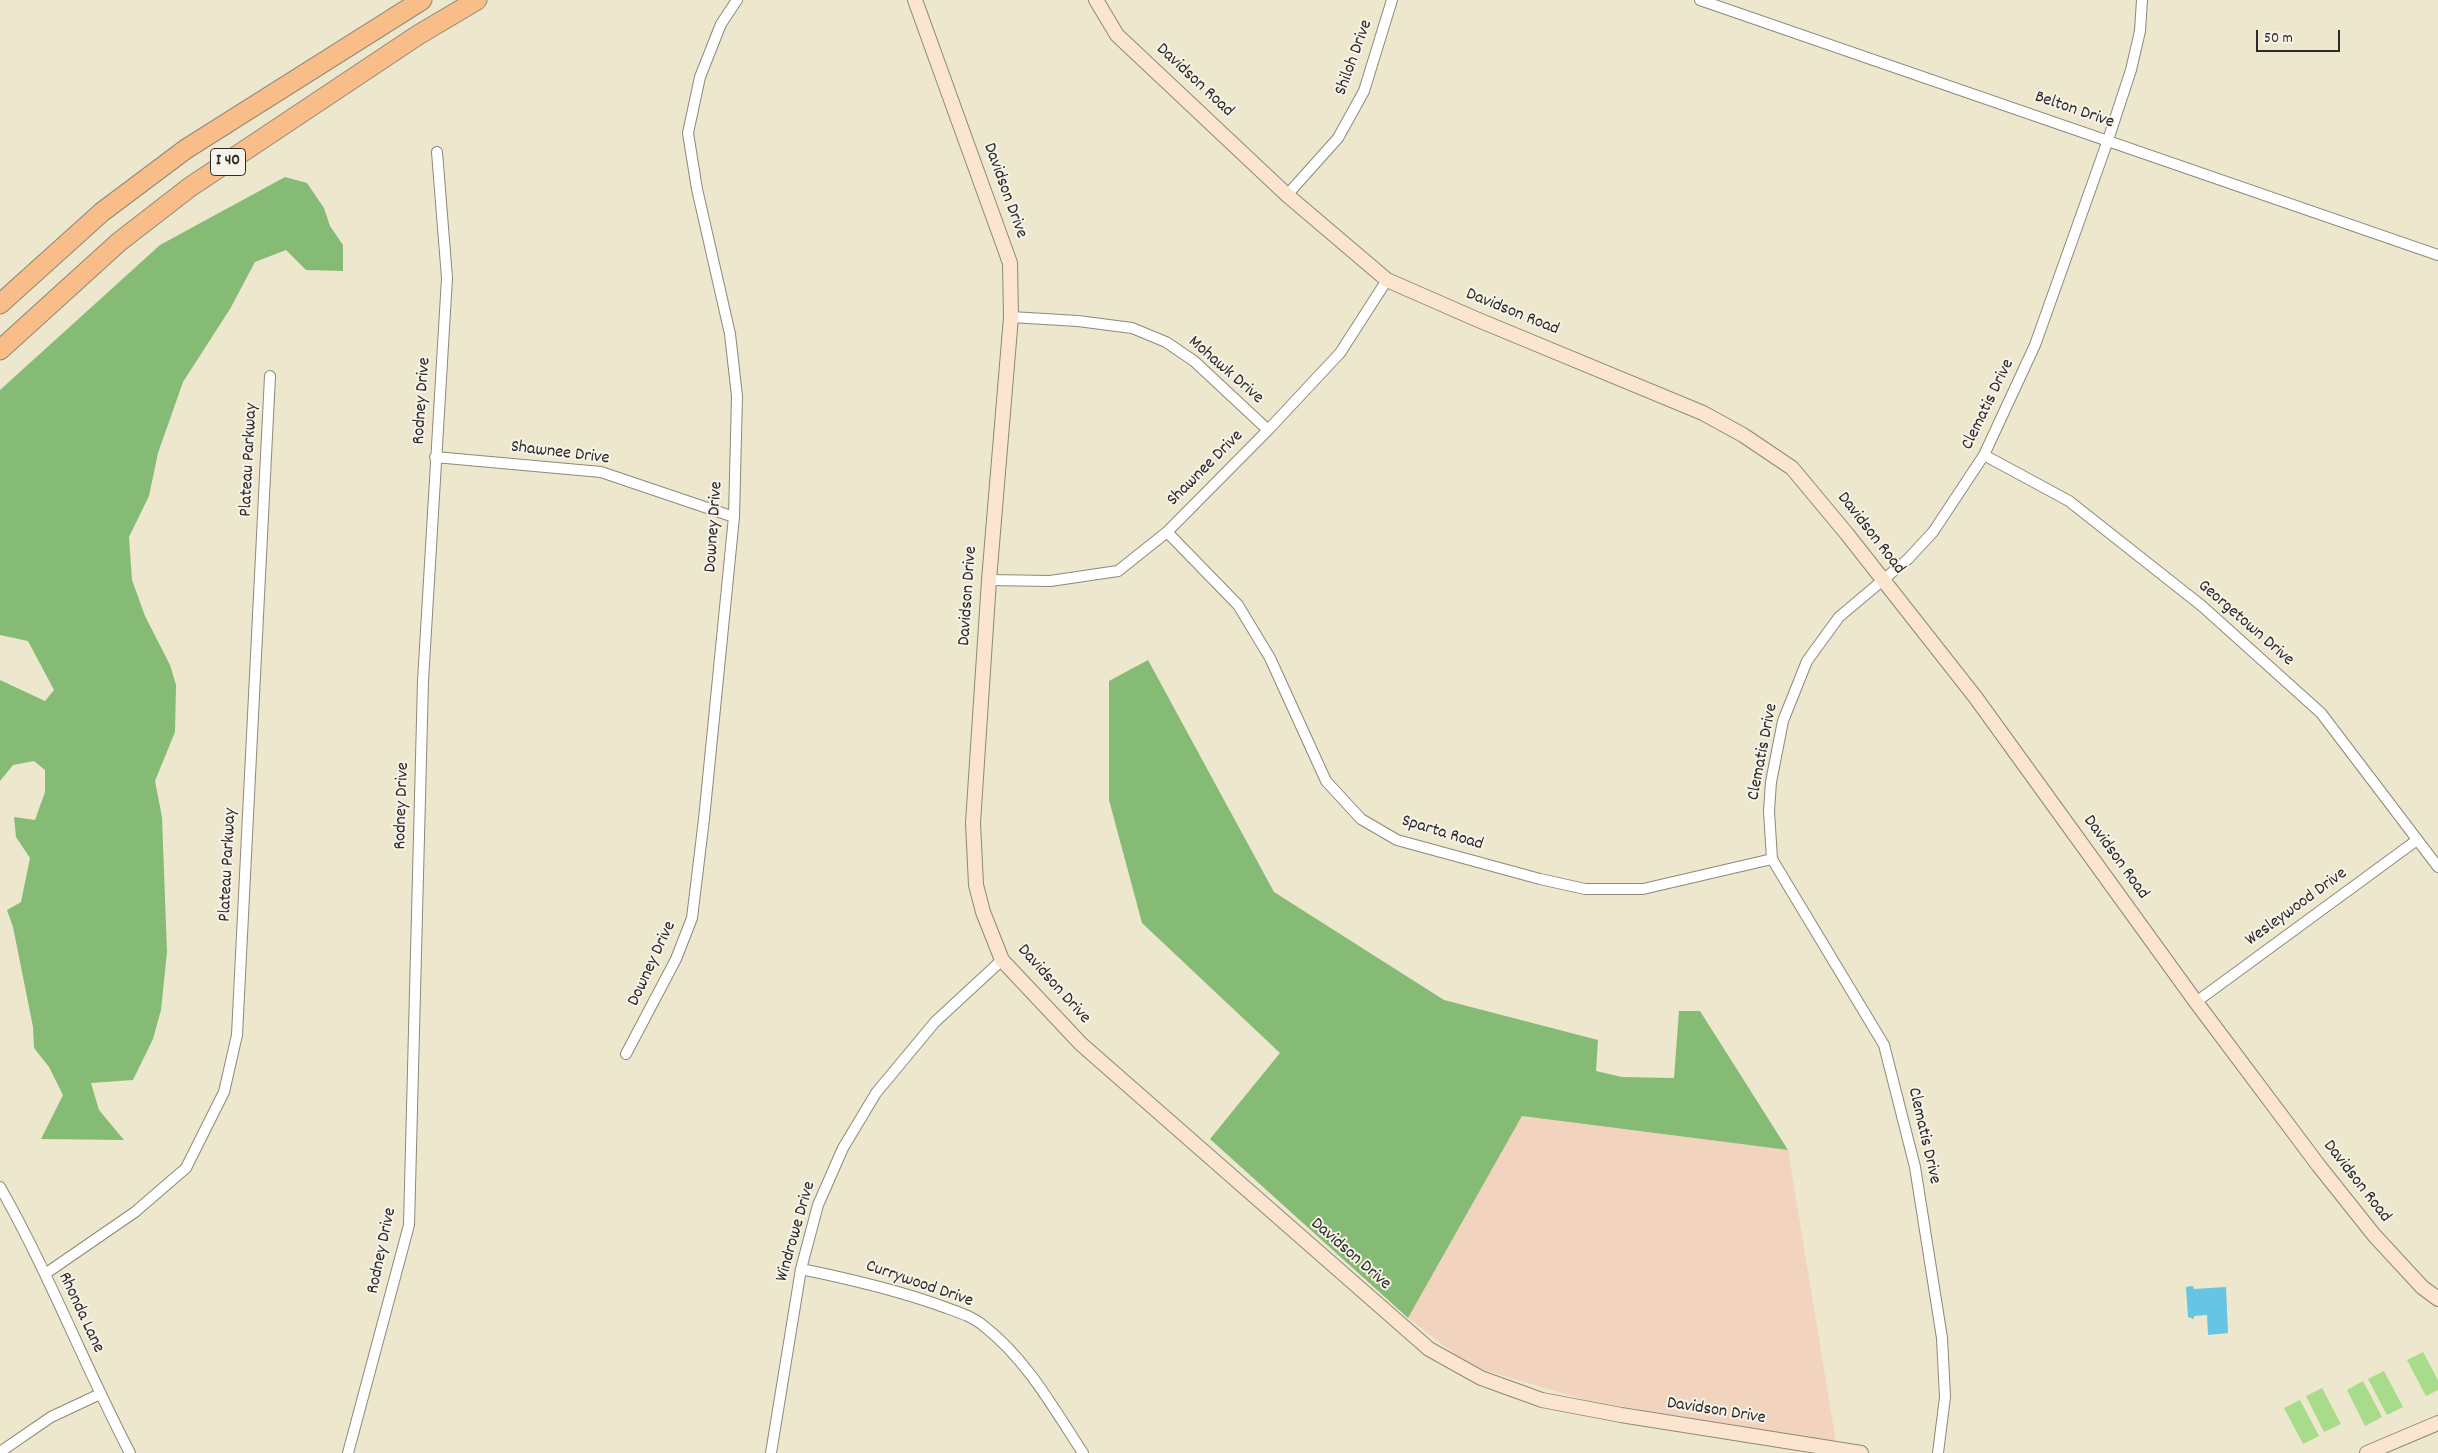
<!DOCTYPE html>
<html>
<head>
<meta charset="utf-8">
<style>
  body { margin:0 }
  #map { position:relative; width:2438px; height:1453px; overflow:hidden; background:#ede7cd; font-family:Dekko,sans-serif }
  canvas { display:block }
  .scale { position:absolute; left:2256px; top:30px; width:84px; height:22px; box-sizing:border-box; border:2px solid #2b2b2b; border-top:0; padding-left:6px; font-size:15px; line-height:18px; white-space:nowrap; color:#2b2b2b; -webkit-text-stroke:4px #f7f3e8; paint-order:stroke }
</style>
</head>
<body>
<div id="map">
<canvas width="2438" height="1453"></canvas>
<div class="scale">50 m</div>
</div>
<script>
const g = document.querySelector('canvas').getContext('2d');
g.lineJoin = 'round';
function paint(path, color) { g.fillStyle = color; g.fill(path, 'evenodd'); }
function stroke(path, color, width, dash) { g.strokeStyle = color; g.lineWidth = width; g.lineCap = dash ? 'butt' : 'round'; g.setLineDash(dash || []); g.stroke(path); }
function label(font, color, halo, rows, align = 'center') {
  g.font = font + ' Dekko,sans-serif'; g.lineWidth = 4; g.setLineDash([]); g.textBaseline = 'middle'; g.strokeStyle = halo; g.fillStyle = color; for (const [text, x, y, turn = 0] of rows) {
    g.save(); g.translate(x, y); g.rotate((+turn || 0) * Math.PI / 180); g.textAlign = isNaN(turn) ? turn : align; if (halo) g.strokeText(text, 0, 0); g.fillText(text, 0, 0); g.restore();
  }
}
paint(new Path2D(`
  M1522,1116L1788,1150L1836,1442L1589,1401L1470,1366L1408,1318Z`), '#f2d4be');
paint(new Path2D(`
  M2423,1352L2438,1380V1390L2426,1396L2407,1360Z
  M2384,1371L2403,1407L2387,1415L2368,1379Z
  M2363,1381L2382,1417L2365,1426L2347,1390Z
  M2322,1388L2341,1424L2324,1432L2306,1396Z
  M2300,1400L2319,1436L2303,1444L2284,1408Z`), '#a8db8a');
paint(new Path2D(`
  M285,177L307,183L324,208L330,226L343,245V271L306,270L286,250L255,262L230,309L183,382L158,453L149,496L129,537L132,580L145,616L170,665L176,685L175,732L155,781L162,817L167,952L161,1010L153,1039L133,1080L91,1083L99,1110L124,1140L41,1139L63,1095L49,1067L34,1048L33,1027L13,927L7,910L21,902L30,858L16,837L14,817L35,820L45,792V770L34,761L13,765L0,781V680L45,701L54,690L28,641L0,635V390L160,245Z
  M1148,660L1274,892L1444,1000L1598,1040L1596,1071L1622,1077L1674,1078L1679,1011H1700L1788,1150L1522,1116L1408,1318L1210,1139L1280,1053L1142,923L1109,800V681Z`), '#86bb76');
paint(new Path2D(`
  M2193,1286L2194,1289L2226,1287L2228,1333L2208,1335L2207,1315L2194,1316V1319L2188,1317L2186,1287Z`), '#66c4e4');
const street = new Path2D(`
  M1700,0L2438,255
  M1287,195L1338,138L1364,91L1392,0
  M1011,317L1078,321L1132,328L1166,342L1194,361L1268,430
  M1984,455L2069,501L2202,606L2321,713L2438,867
  M435,457L601,472L734,517
  M1167,532L1238,605L1270,658L1326,781L1361,819L1397,840L1540,879L1585,889H1643L1772,859
  M989,580L1050,581L1118,571L1167,532L1268,430L1340,353L1387,280
  M2196,1002L2417,840
  M626,1054L676,959L692,918L704,819L734,517L737,396L730,334L697,189L688,133L700,77L721,24L737,0
  M0,1187C49,1273 84,1365 130,1453
  M801,1269C850,1279 898,1290 944,1307C958,1312 974,1317 985,1327C1027,1360 1054,1409 1083,1453
  M45,1274L135,1212L186,1168L224,1092L237,1035L270,376
  M0,1452L51,1417L100,1394
  M348,1453L409,1225L423,681L447,278L437,152
  M771,1453L801,1269L818,1205L843,1148L876,1093L935,1022L1002,960
  M1938,1453L1945,1397L1942,1338L1915,1167L1884,1045L1772,859L1769,811L1771,782L1783,721L1807,661L1839,617L1908,559L1933,532L1984,455L2035,345L2108,140L2131,70L2140,31L2142,0`);
const secondary = new Path2D(`
  M915,0L1010,263L1011,317L989,580L973,823L976,885L983,912L1002,960L1081,1044L1429,1349L1481,1378L1542,1400L1621,1415L1861,1453
  M1096,0L1117,35L1287,195L1387,280L1476,319L1703,413L1743,435L1792,468L1847,534L1976,698L2196,1002L2319,1166L2374,1235L2422,1287L2438,1299
  M2367,1453L2438,1423`);
const highway = new Path2D(`
  M0,304L102,212L186,149L422,0
  M0,350L119,242L190,187L418,35L477,0`);
stroke(street, '#8c897c', 12);
stroke(secondary, '#8c897c', 16);
stroke(highway, '#8c897c', 21);
stroke(street, '#fff', 10);
stroke(secondary, '#fce5cf', 14);
stroke(highway, '#f8bd88', 19);
for (const [x, y, w] of [
  [228,162,35]
]) { const box = new Path2D(); box.roundRect(x - w / 2, y - 13.5, w, 27, 4); g.fillStyle = '#f7f3e8'; g.fill(box); stroke(box, '#2b2b2b', 1); }
label('bold 16px', '#2b2b2b', null, [
  ["I 40",228,162]
]);
label('18px', '#2b2b2b', '#f7f3e8', [
  ["Shiloh Drive",1355,58,-70],
  ["Davidson Road",1194,81,43],
  ["Belton Drive",2074,111,19],
  ["Davidson Drive",1004,191,70],
  ["Davidson Road",1512,313,22],
  ["Mohawk Drive",1225,371,41],
  ["Rodney Drive",423,401,-86],
  ["Clematis Drive",1989,405,-64],
  ["Shawnee Drive",560,454,7],
  ["Plateau Parkway",250,460,-87],
  ["Shawnee Drive",1206,469,-45],
  ["Downey Drive",715,527,-86],
  ["Davidson Road",1870,534,52],
  ["Davidson Drive",969,596,-86],
  ["Georgetown Drive",2245,624,41],
  ["Clematis Drive",1764,752,-79],
  ["Rodney Drive",403,806,-88],
  ["Sparta Road",1442,834,17],
  ["Davidson Road",2115,858,54],
  ["Plateau Parkway",229,865,-87],
  ["Wesleywood Drive",2297,908,-36],
  ["Downey Drive",653,964,-65],
  ["Davidson Drive",1053,985,48],
  ["Clematis Drive",1923,1136,77],
  ["Davidson Road",2356,1182,52],
  ["Windrowe Drive",797,1232,-74],
  ["Rodney Drive",383,1251,-78],
  ["Davidson Drive",1350,1255,41],
  ["Currywood Drive",919,1285,19],
  ["Rhonda Lane",80,1313,65],
  ["Davidson Drive",1716,1412,9]
]);
</script>
</body>
</html>
